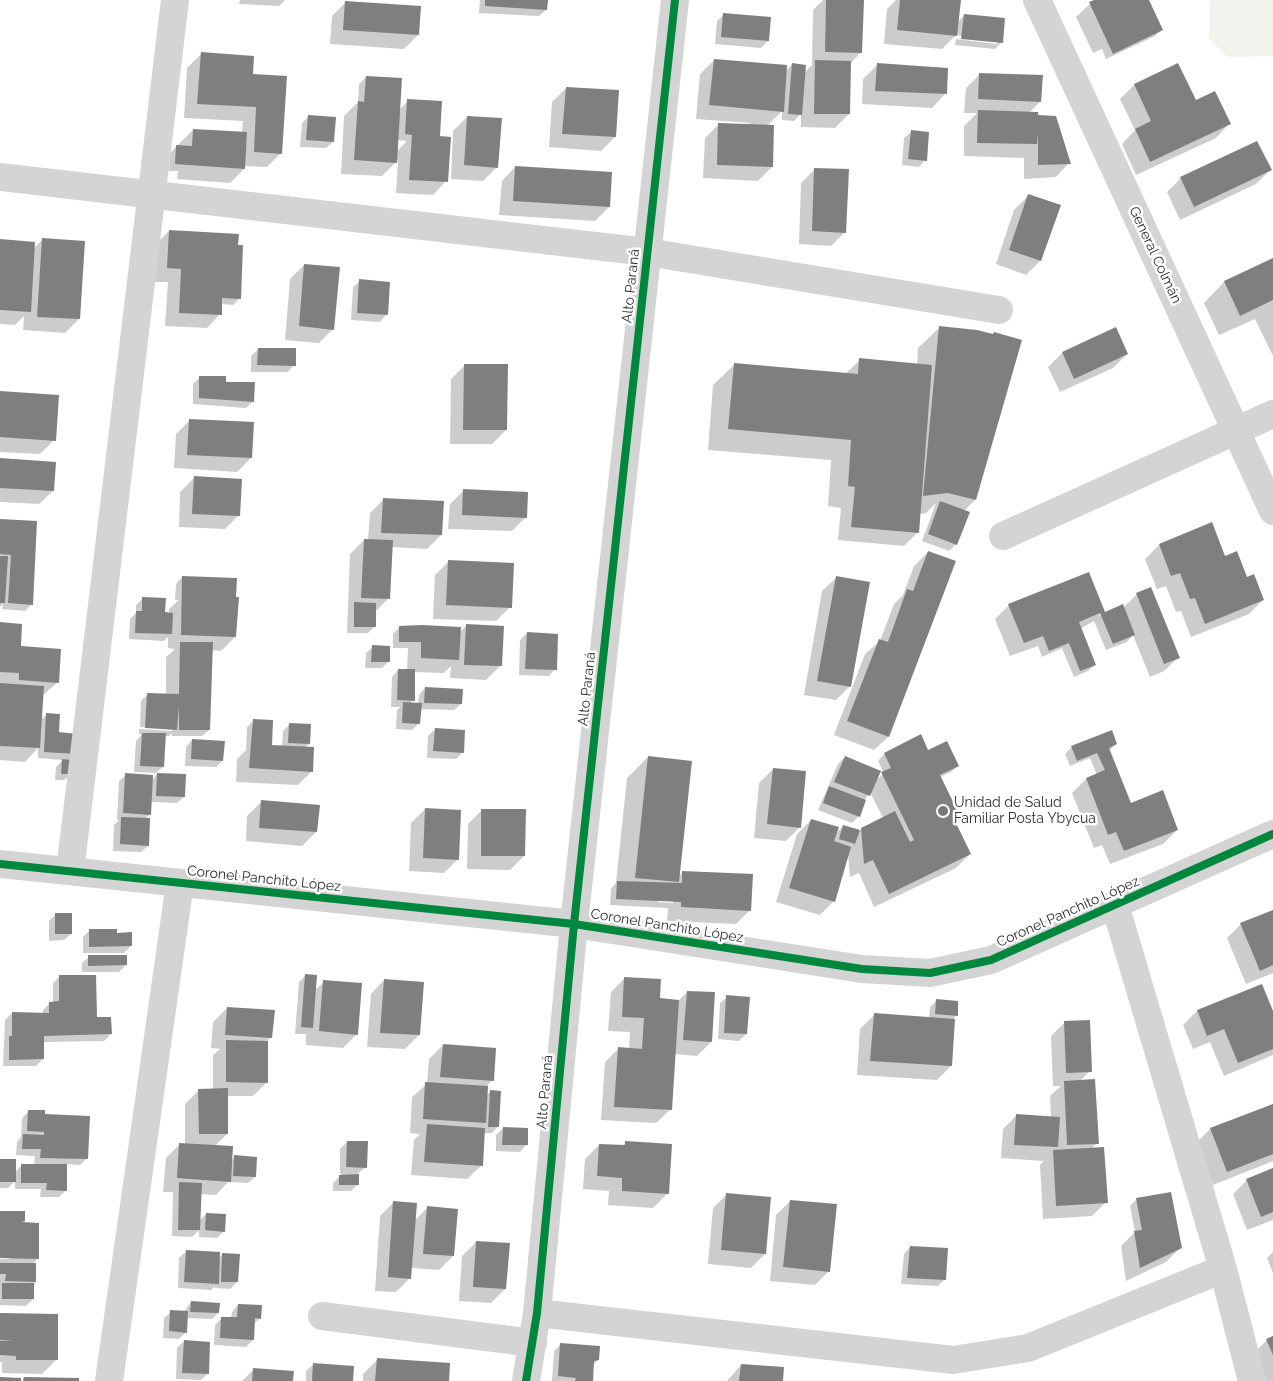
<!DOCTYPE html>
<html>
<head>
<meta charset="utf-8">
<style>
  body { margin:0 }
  canvas { display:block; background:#fff }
</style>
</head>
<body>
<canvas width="1273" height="1381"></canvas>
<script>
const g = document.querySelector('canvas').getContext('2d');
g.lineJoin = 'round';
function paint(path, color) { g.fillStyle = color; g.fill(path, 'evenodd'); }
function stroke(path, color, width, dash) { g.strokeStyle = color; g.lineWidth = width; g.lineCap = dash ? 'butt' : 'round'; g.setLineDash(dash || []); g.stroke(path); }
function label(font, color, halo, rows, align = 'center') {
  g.font = font + ' Raleway,sans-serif'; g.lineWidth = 5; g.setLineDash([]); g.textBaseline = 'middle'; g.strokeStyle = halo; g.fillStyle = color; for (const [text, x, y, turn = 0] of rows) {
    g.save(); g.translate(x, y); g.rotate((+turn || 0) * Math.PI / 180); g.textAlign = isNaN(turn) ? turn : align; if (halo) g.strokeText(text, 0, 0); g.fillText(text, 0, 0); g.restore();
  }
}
paint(new Path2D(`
  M1210,0H1273V56L1228,57L1209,38Z`), '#f0f4ec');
paint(new Path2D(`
  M240,0H285L279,6L239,4Z
  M480,0H546V10L539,16L479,13Z
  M823,0H862L861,52L850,64L849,114L835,128L801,127V114L794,121L782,120V111L767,126L772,167L758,181L703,178L705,138L719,124L750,126V123L696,119L700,74L714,60L786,71L792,64L804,73L812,65L813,10Z
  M896,0H956L957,23L964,15L1002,42L995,49L955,45L956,39L997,44V41L956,35L942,49L884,44L887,9Z
  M1097,0H1147L1161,30L1155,36L1106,59L1102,49L1093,53L1076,17L1090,4Z
  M346,2L418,35L404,49L330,44L332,16Z
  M723,15L768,41L761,48L715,44L717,21Z
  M201,54L252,75L281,153L267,167L244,166V169L230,183L177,179L178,171H169L170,153L193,130L242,133L243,121L184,118L187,68Z
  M877,65L945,94L932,108L862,104L863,79Z
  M1178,65L1195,102L1229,124L1216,138L1136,175L1122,144L1135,130L1120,99L1134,85Z
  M980,74L1040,102L1029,113L1069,163L1056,177L1024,179V158L964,156V126L977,113H964L966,88Z
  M366,77L399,110L408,101L439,137L446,181L433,195L396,193L398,160L382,176L341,174L344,116L358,102L359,84ZM397,140L407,141L396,152Z
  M566,88L615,137L601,151L549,147L552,102Z
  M308,117L333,142L326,148L300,147L302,123Z
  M467,117L497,167L483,181L451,179L453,131Z
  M911,132L925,160L919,167L902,165L904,138Z
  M515,167L609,207L595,221L499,215L502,181Z
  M815,169L845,232L831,246L799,244L801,183Z
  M1270,170L1256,184L1180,220L1167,192L1181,178Z
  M1028,196L1040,261L1026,275L996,264L1014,210Z
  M169,231L239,299L233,305L221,304L220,314L207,328L165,326L168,282H154L155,245Z
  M42,240L79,319L65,333L23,330L24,316L15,325L0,324V241L33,249Z
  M1273,259V356L1255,319L1219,335L1204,303L1224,282Z
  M304,265L333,329L319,343L285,340L290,279Z
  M360,281L389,283L386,315L380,322L351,320L353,287Z
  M939,328L992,335L994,333L1021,341L975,500L964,511L956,544L949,551L922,541L936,503L926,513L920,514L918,532L904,546L838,540L841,508L828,506L831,460L708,450L713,385L734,365L845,374L860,360L917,365L918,348Z
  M1115,329L1127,354L1113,368L1060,392L1048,367L1062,353Z
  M258,349L294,365L288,372H251V356Z
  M465,365L506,430L492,444H450L451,379Z
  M200,377L225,383L253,401L246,408L193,404V384Z
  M0,392L54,440L40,454L0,452Z
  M190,420L251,458L237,472L174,468L176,434Z
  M0,460L53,491L39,504L0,502Z
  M194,478L239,515L225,529L179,527L180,492Z
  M464,490L526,517L512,531L448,529L450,504Z
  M384,499L441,535L427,549L391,547L389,598L375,612V626L368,633H347L350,554L364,540H368L370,513Z
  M0,520L32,604L25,611L2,609L3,604L0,607Z
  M1159,545L1224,557L1247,579L1263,600L1249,614L1191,637L1181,611L1176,612L1166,586L1157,589L1145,559Z
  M928,552L888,737L874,750L834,735L865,654L880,641L894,604L903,595L914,566Z
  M449,561L510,607L496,621L433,619L435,575Z
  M182,577L235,637L221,651L211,650L209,730L202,736H172V733L169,736H164L163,767L156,773L134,772L136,741L142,734H139V729L172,731V728L140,727L141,701L148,694H166V657L175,649L168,648V637L164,641L129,639L130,619L136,613V605L143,598L164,613L169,614V609L179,600H175L176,584Z
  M836,578L850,686L836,700L804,695L822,591Z
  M1137,594L1178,658L1164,671L1150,677L1133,635L1127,642L1106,650L1094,621L1080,629L1095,665L1088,671L1074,677L1062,648L1042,657L1038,646L1010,656L995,619L1009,605L1103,611L1099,616L1122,606L1123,608Z
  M0,623L20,648L58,682L42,696L41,720L47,714L57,734L75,754L68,761L71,774L64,780H55L56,767L63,760L38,758V748L25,762L0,760Z
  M466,626L500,666L486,680L450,678L451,666L444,673L414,672V700L410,703L418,704L419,695L425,688L461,704L454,710L420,709L419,723L412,730L396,729L397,710L400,707H391L392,677L398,670H407L408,648H393V634L400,627L459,633Z
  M527,633L555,669L549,676L519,675L520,640Z
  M373,647L388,662L382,668H365L366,653Z
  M254,720L269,746L282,747L283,731L290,724L309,744L305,748L312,771L298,785L236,782L237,759L246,750L247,727Z
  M435,729L463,752L456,759L427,758L428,736Z
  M920,736L927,751L958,766L951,772L940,777L960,817L954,823L970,854L956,868L874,907L859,873L850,877L848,853L834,901L820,915L776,902L797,834L811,820L835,835L843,826L859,831L883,818L870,792L864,801L859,816L852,823L818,810L838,764L845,757L876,780L884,773L878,761L884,754Z
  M192,740L222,761L216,767L185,766L186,747Z
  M1116,744L1109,751L1130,805L1177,830L1163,844L1110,864L1102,845L1094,848L1072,793L1086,779L1097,775L1090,758L1070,766L1065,754L1072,747Z
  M648,757L679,876L683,872L750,910L736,924L667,921L668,908L610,905L611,889L616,883L627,778ZM660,900H673V903L657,902Z
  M773,769L800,827L786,841L754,838L759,783Z
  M157,774L184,797L177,803L151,802L150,814L145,819L148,846L141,852L113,851L114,825L119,820H117L119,781L126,775L152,780Z
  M261,802L316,832L302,846L246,841L247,816Z
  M425,809L458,859L444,873L409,871L411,823Z
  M482,810L524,856L510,870L467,869L468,824Z
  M1273,911V973L1246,984L1227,938L1241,924Z
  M55,915L71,934L64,940L49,941V921Z
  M89,931L116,934L131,946L124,953H83V937Z
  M89,957L126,965L119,972H82V963Z
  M306,975L315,990L324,982L357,1034L343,1048L306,1045V1034H295L299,982Z
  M59,977L111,1034L104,1041L43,1042V1059L36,1066H3L5,1020L12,1013L43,1014V1010L50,1003H53V983Z
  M625,978L659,999L678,1001L687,992L711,1042L697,1056L674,1054L670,1110L656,1123L601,1120L605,1062L619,1048L629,1049L630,1032L608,1031L611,992Z
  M384,980L419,1035L405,1049L367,1047L371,994Z
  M1261,985L1273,1014V1055L1224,1076L1210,1042L1193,1049L1183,1025L1197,1011Z
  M727,997L746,1034L739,1041L718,1039L720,1003Z
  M936,1001L956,1015L954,1018L951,1066L937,1080L857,1075L860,1029L874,1015L929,1018L930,1007Z
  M227,1008L271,1037L267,1041V1082L253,1096H227V1134L215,1146L231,1161L235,1157L255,1177L248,1183L228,1182L216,1195L200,1194L199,1221L206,1214L224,1231L217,1238L199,1237V1230L192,1237L172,1236L173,1192H163L166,1158L180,1144H185V1104L199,1090H213V1055L220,1049L211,1048L213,1022Z
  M1065,1022L1090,1071L1080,1081L1097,1143L1091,1149L1106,1202L1092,1216L1043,1219L1040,1165L1044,1161L1001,1158L1003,1129L1017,1115L1051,1117L1050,1096L1061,1086H1053L1051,1036Z
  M443,1045L492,1080L487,1086L486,1096L490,1092L498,1126L492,1133H483L481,1166L467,1179L411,1175L414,1140L420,1134L410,1133L412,1097L427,1084L429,1059Z
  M1273,1105V1161L1213,1185L1196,1143L1210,1129Z
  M29,1111L44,1116L87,1158L80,1165L66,1164L65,1191L59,1197H40L41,1189H15V1181L8,1188H0V1160L15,1172L22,1165H34L35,1156L16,1155L17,1142L21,1137L22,1118Z
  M503,1128L526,1145L520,1152L496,1151V1135Z
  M347,1142L366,1167L357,1174L358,1184L351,1191H333V1183L342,1174H340V1149Z
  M625,1143L670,1146L667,1194L653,1208L608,1205L609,1191L583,1189L585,1159L599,1145L622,1146Z
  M1273,1170V1220L1247,1230L1233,1194L1247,1180Z
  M727,1194L765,1254L751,1268L708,1264L713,1208Z
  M1137,1199L1180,1248L1166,1262L1126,1281L1121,1246L1135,1232L1130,1206Z
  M790,1201L829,1271L815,1285L770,1281L776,1215Z
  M394,1202L414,1221L427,1208L453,1256L439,1270L411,1268L410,1278L396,1292L375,1291L380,1216Z
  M0,1212L20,1224L38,1258L32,1264L35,1281L33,1299L26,1306L0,1305V1259H9V1256H0Z
  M476,1242L505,1289L491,1303L459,1301L462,1256Z
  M910,1247L944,1280L938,1286L901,1284L904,1254Z
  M186,1251L219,1258L223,1254L237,1282L230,1289L215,1288V1286L211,1290L178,1288L179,1258Z
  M1273,1252V1273L1267,1258Z
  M191,1302L218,1313L212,1319L187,1318L186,1332L179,1339L163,1338L164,1318L171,1312H184Z
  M238,1305L260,1318L254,1324L253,1340L246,1347L214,1345L215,1325L222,1318H231L232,1312Z
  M0,1315L56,1360L42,1374L2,1373V1362H0Z
  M1273,1337V1381H1264L1253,1354L1267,1340Z
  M184,1341L208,1373L201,1380L176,1379L177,1348Z
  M561,1344L598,1360L593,1365L592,1381H552L554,1351Z
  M377,1360L447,1381H363V1374Z
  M313,1365L352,1381H306V1371Z
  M741,1365L782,1381H727Z
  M254,1369L292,1381H242Z`), '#0003');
paint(new Path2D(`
  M485,0H548L547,10L485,6Z
  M826,0H864L862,53L825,52Z
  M900,0H961L957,36L897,30Z
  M1094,0H1149L1163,30L1113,54L1089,2Z
  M345,1L421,6L419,35L343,30Z
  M723,13L771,17L769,41L721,37Z
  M964,14L1005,18L1003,43L961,39Z
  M201,52L254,56L253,74L287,76L282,154L254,152L256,107L197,104Z
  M714,59L787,65L784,112L709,105Z
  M815,60L851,61L850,114H814Z
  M792,63L806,65L802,115L788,114Z
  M877,63L948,68L947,94L875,91Z
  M1178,63L1196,100L1215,91L1231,124L1150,162L1135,129L1151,121L1134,84Z
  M979,73L1043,75L1041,102L978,99Z
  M366,76L402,78L397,163L354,160L358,101L364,102Z
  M566,87L619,90L616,137L562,134Z
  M407,99L442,101L440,136L451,137L448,182L409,180L412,135L405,134Z
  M978,110L1038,112V115L1056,116L1071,164L1038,165V133L1037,144L977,143Z
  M308,115L336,117L334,142L306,140Z
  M467,116L502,118L498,168L464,165Z
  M718,123L774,125L773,167L717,165Z
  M193,129L247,132L245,169L175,164L176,145L192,146Z
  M911,130L929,132L927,161L908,159Z
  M1257,141L1272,170L1194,207L1180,177Z
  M515,166L612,172L610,207L513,201Z
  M814,168L849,169L846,233L812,231Z
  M1028,194L1061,205L1041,261L1009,250Z
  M169,230L239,234L238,245H243L241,299L222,298V315L179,313L181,269L167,268Z
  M42,238L85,241L80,319L37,317Z
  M0,239L35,242L31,312L0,310Z
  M1273,258V300L1240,316L1224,281Z
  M304,264L340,267L334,330L299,326Z
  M359,279L390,282L388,315L357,313Z
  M939,326L977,330L993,334L994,332L1022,340L976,500L948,493L923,496Z
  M1116,327L1128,354L1074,379L1062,352Z
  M258,348H296V366L257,365Z
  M859,358L932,365L919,533L851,527L855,487L848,486L851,440L728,429L734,363L858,374Z
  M464,364H508L507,430H463Z
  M199,376H226V382H255L254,402L199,398Z
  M0,391L59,395L56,441L0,437Z
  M189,419L254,422L252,458L187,455Z
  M0,458L56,462L54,491L0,488Z
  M194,476L242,479L240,516L192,514Z
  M463,489L528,492L527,518L462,515Z
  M383,498L444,501L442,535L381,533Z
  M940,501L970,512L957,545L928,534Z
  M0,519L37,521L33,605L8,603L11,555L0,554Z
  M1212,522L1225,556L1237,551L1247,577L1254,574L1264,600L1205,624L1195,598L1190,599L1180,573L1171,576L1159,544Z
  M364,539L393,540L390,599L361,598Z
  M928,551L956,561L889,737L847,721L879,639L888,642L907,589L913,591Z
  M0,556H8L5,603H0Z
  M448,560L514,563L512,608L446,605Z
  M1089,572L1105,612L1123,604L1135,635L1113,644L1100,613L1079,622L1096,665L1080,671L1069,643L1049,651L1043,636L1024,643L1008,604Z
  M182,576L237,578L236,597H239L236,637L181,635Z
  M836,576L870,582L851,687L817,681Z
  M1151,587L1180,658L1164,664L1136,593Z
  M142,597L166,598L165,612L173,613L172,634L135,633L136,611H142Z
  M354,602L376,603V627H354Z
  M0,622L22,624L21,646L61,649L59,683L19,680V673L0,672Z
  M466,624L504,626L502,666L464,665Z
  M422,625L461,627L459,660L421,658V642H399V626Z
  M527,632L558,634L557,670L525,669Z
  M180,642H213L210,730H179V706L177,730L145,728L147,693L179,694Z
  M372,645L390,646V662H371Z
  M398,669H415V701L397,700Z
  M0,683L44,686L40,748L0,746Z
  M425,687L463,689L462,704L424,703Z
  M403,702L422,703L420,724L402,723Z
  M46,713L60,714L59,732L77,734L76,754L44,752Z
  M253,719L273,720L272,745L314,747L313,772L249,768Z
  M289,723L311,724L310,744L288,743Z
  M435,728L465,730L464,753L433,751Z
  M1112,730L1117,744L1109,748L1131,803L1163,790L1178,830L1124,851L1116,832L1108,835L1086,778L1105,770L1097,753L1077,761L1071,746Z
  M142,733H166L164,767L140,766Z
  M921,734L928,750L947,741L959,766L940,775L961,818L955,821L971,854L889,894L873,860L864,864L861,828L895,811L910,842L914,840L881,772L891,768L884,753Z
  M192,739L225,741L223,761L191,759Z
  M648,756L692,761L679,882L635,878Z
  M845,756L881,771L870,796L834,782Z
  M62,759L73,760L72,774H61Z
  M773,768L806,771L801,828L767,824Z
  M125,773L153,775L151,815L123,813Z
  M157,773L186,774L185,797L156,796Z
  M829,786L866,800L860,817L823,803Z
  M261,800L320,805L317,832L259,828Z
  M425,808L461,810L459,860L423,858Z
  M481,809H526L525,856H481Z
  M121,817L150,818L149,846L120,844Z
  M811,819L839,827L834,841L851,847L835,902L789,888Z
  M843,825L860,830L855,844L839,839Z
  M682,871L753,874L751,911L681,907V902L616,899L617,881L682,883Z
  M1273,910V965L1260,971L1240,923Z
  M55,913H72V934H55Z
  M89,929H117V933L132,932V946L89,947Z
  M88,955H127V965L88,966Z
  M305,974L317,975L313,1028L301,1027Z
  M59,975H96L97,1017H111L112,1034L44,1036V1059L9,1060V1036H12V1012L49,1013V1002L59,1001Z
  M624,977L661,979L660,998L679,1000L672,1110L614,1107L618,1047L642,1049L644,1018L622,1017Z
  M384,979L424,982L420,1035L380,1033Z
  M323,980L362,983L358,1035L319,1031Z
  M1262,984L1273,1011V1049L1238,1063L1224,1029L1207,1036L1197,1010Z
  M687,991L715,992L712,1042L683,1040Z
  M726,995L750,997L747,1034L724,1033Z
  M936,999L958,1001V1016L935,1014Z
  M227,1007L275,1010L272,1038L225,1035Z
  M874,1013L955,1019L952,1066L870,1061Z
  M1090,1020L1092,1072L1066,1073L1064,1021Z
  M226,1040L268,1041V1083L226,1082Z
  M443,1044L496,1048L494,1081L440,1077Z
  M1095,1079L1099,1144L1067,1145L1064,1081Z
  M425,1082L488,1086L486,1123L423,1119Z
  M228,1088V1134H199L198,1089Z
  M490,1090L501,1091L499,1127H488Z
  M1273,1104V1154L1227,1172L1210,1128Z
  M28,1110H45V1114L90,1116L88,1159L40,1158L41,1149H22L23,1134L44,1135V1132L27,1131Z
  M1016,1114L1060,1117L1058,1147L1014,1145Z
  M427,1124L485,1128L483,1166L424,1162Z
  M503,1127L528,1128V1145H502Z
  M347,1141H368L367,1168L346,1167Z
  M625,1141L672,1144L669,1194L622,1191V1178L597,1176L599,1144L625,1145Z
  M179,1143L233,1146L231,1182L177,1178Z
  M1104,1147L1108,1203L1056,1206L1053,1150Z
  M234,1155L257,1157L256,1177L233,1176Z
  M0,1159H16V1182H0Z
  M21,1164H67V1191L46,1190L47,1183H21Z
  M1273,1168V1212L1261,1217L1246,1179Z
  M359,1174V1185H339V1175Z
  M179,1182L202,1183L200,1230H178Z
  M1171,1192L1182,1248L1140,1268L1134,1231L1142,1230L1136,1198Z
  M726,1193L771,1197L766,1254L721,1250Z
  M790,1200L837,1204L830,1272L783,1267Z
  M393,1201L417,1203L411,1279L388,1277Z
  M427,1206L458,1209L454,1256L423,1254Z
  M0,1211H25V1221L22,1222L39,1223V1259L0,1258Z
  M206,1213L226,1214L225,1232L205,1230Z
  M476,1241L510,1243L506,1289L473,1287Z
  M910,1246L948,1248L946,1280L907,1278Z
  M186,1250L220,1252L219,1284L184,1282Z
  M222,1253L240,1254L238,1282H221Z
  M0,1263H36V1282L5,1281L6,1274H0Z
  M2,1283H34V1299H2Z
  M191,1301L220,1303L219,1313L190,1312Z
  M238,1304L262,1305L261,1319L255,1318L254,1340L220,1338L221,1317H237Z
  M170,1310L188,1311L187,1333L169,1331Z
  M0,1313L58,1314V1360H16V1356L0,1355V1341H14L0,1340Z
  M1273,1336V1355L1266,1339Z
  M184,1340L210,1342L209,1374L182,1373Z
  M560,1343L600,1346L599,1360L594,1361L593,1381H575L576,1378L558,1376Z
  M377,1358L450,1363L449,1381H375Z
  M313,1363L354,1366L353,1381H312Z
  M741,1364L784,1367L783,1381H739Z
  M253,1368L294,1371L293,1381H252Z
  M0,1377L21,1378V1381H0Z
  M24,1377L79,1378V1381H23Z`), '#7f7f7f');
stroke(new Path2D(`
  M1037,0L1273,511
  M0,177L647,252L999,310
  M1003,536L1273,414
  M0,864L574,924L862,969L930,973L991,960L1273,834
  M70,871L175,0
  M1115,905L1223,1269L1252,1381
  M537,1313L953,1360L1028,1348L1223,1269
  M322,1316L533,1343
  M109,1381L180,883
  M526,1381L537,1313L574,924L675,0`), '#d4d4d4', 28);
stroke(new Path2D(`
  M0,864L574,924L862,969L930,973L991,960L1273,834
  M526,1381L537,1313L574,924L675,0`), '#00873e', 8);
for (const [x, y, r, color] of [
  [943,811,6,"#787878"]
]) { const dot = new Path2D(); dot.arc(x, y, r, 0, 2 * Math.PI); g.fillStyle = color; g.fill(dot); stroke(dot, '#fff', 2); }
label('14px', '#2f2f2f', '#fff', [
  ["General Colmán",1155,255,65],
  ["Alto Paraná",631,286,-84],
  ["Alto Paraná",587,689,-84],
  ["Coronel Panchito López",264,879,6],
  ["Coronel Panchito López",1068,912,-24],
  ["Coronel Panchito López",667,926,9],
  ["Alto Paraná",545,1092,-85]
]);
label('14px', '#2f2f2f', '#fff', [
  ["Unidad de Salud",954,803],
  ["Familiar Posta Ybycua",954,819]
], 'left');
</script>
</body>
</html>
